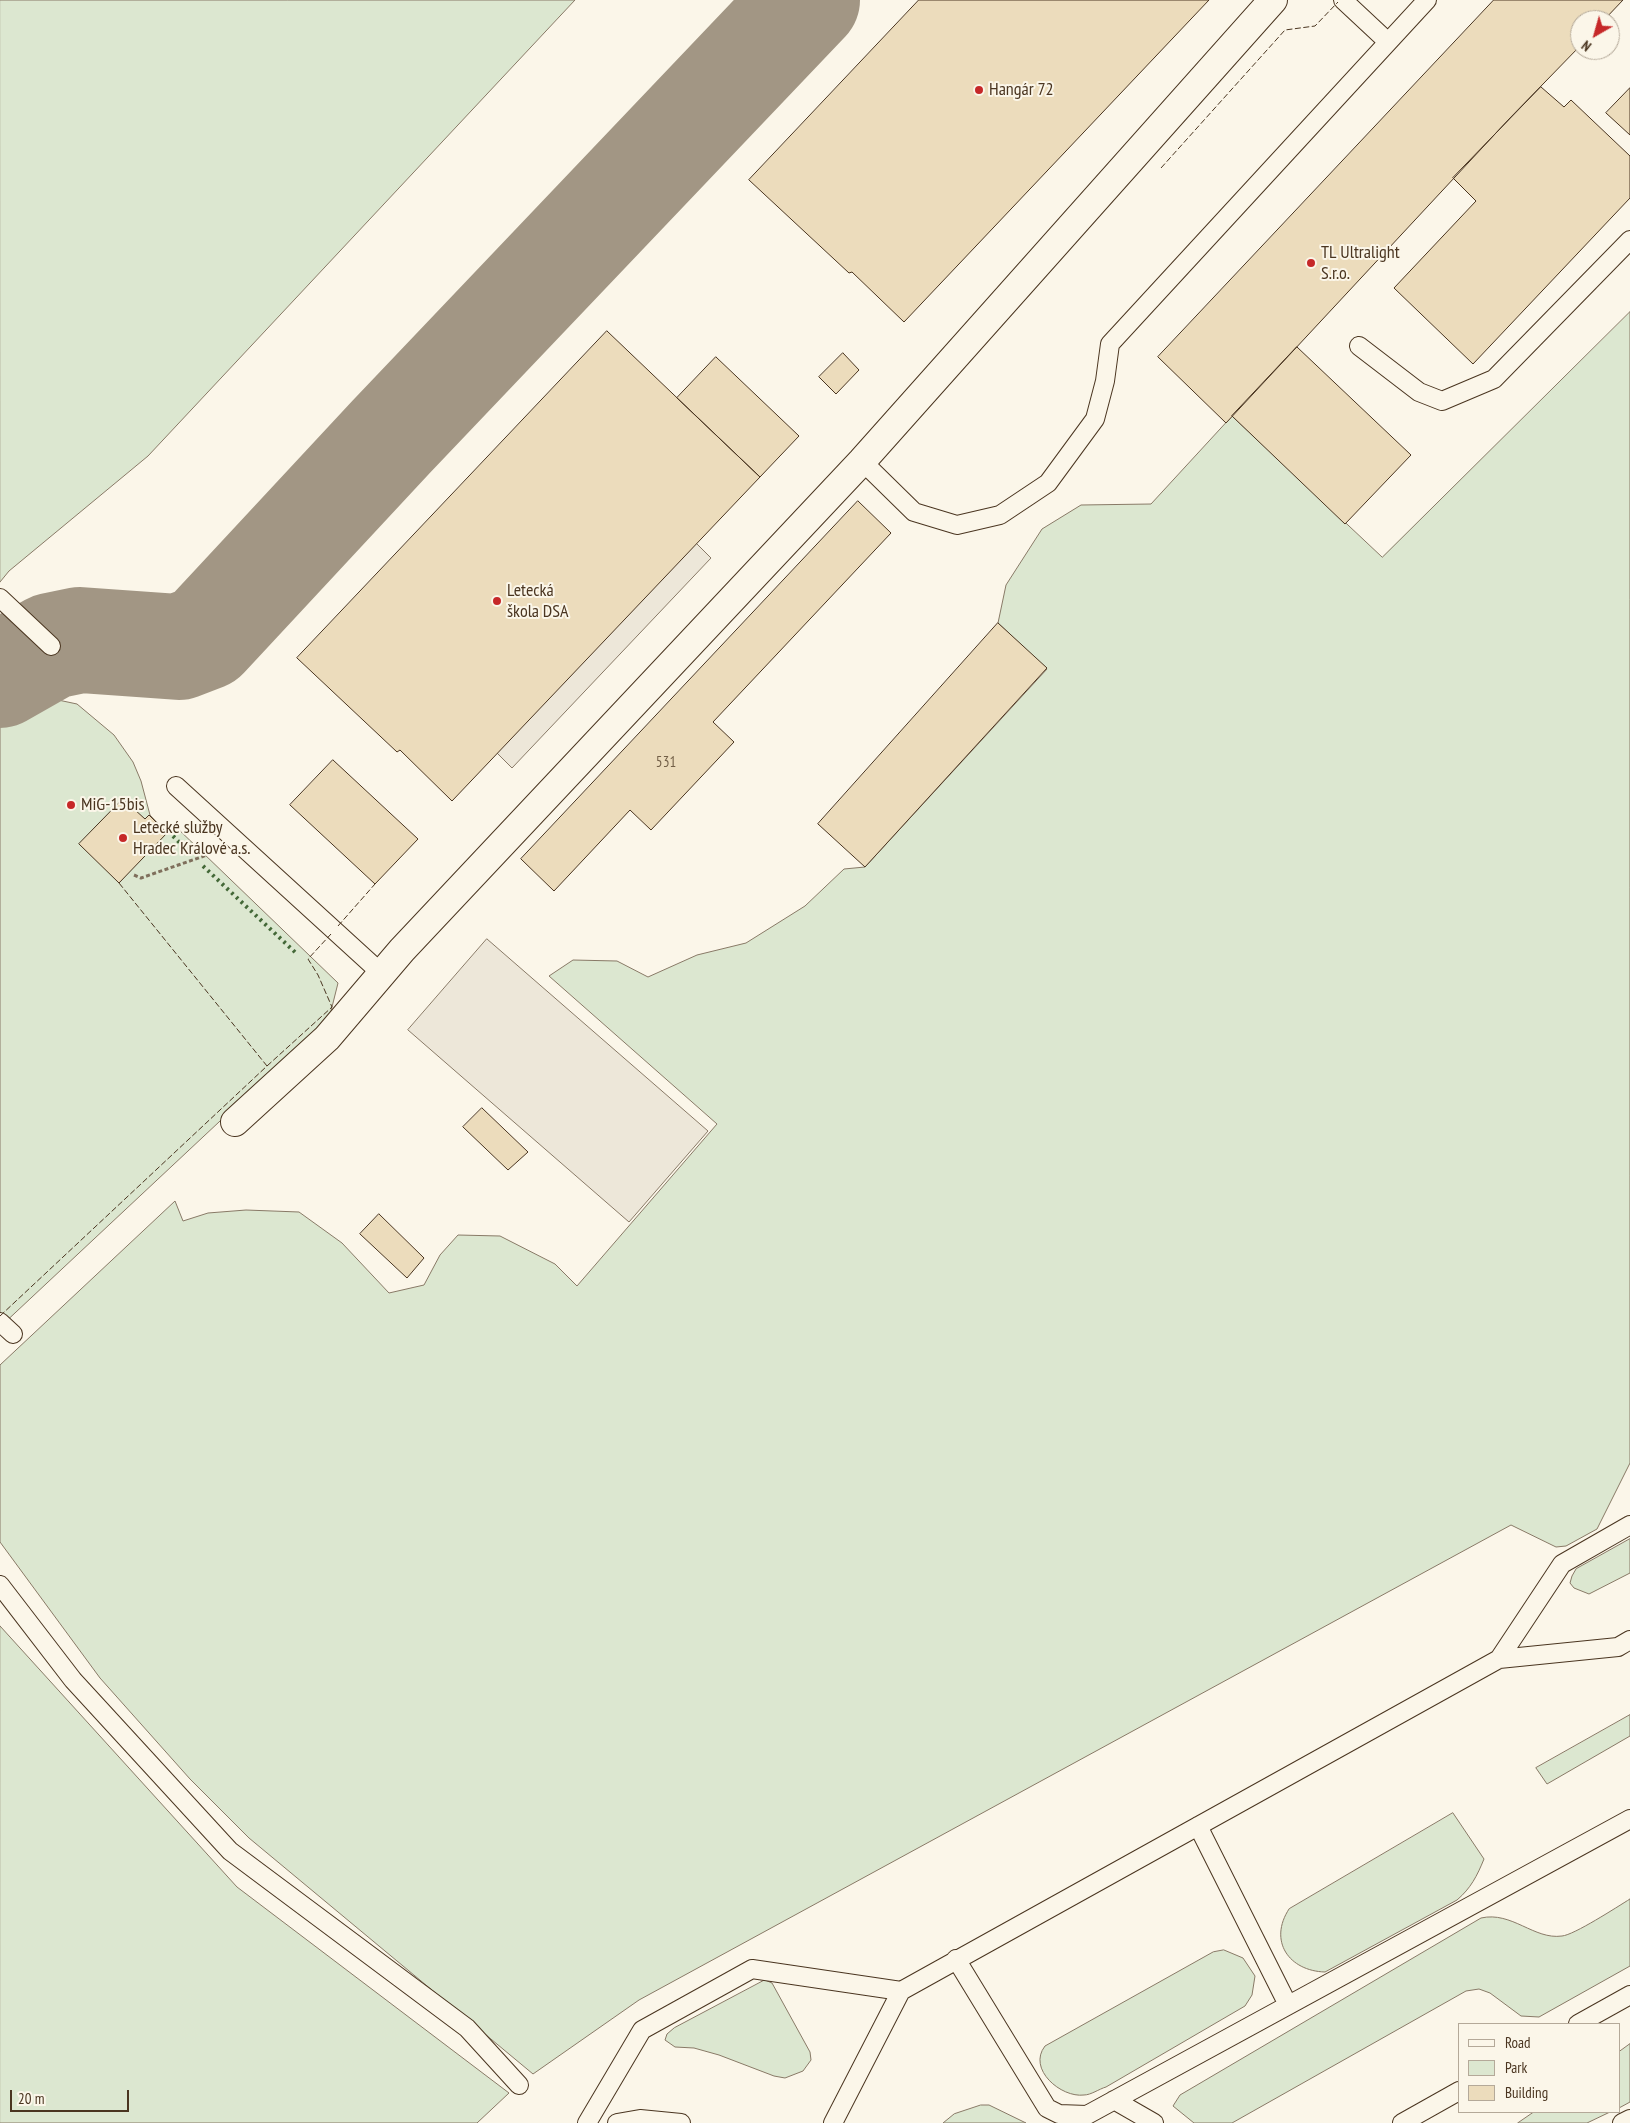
<!DOCTYPE html>
<html>
<head>
<meta charset="utf-8">
<style>
  body { margin:0 }
  #map { position:relative; width:1630px; height:2123px; overflow:hidden; background:#fbf6e9; font-family:"PT Sans Narrow",sans-serif }
  canvas { display:block }
  .legend { position:absolute; left:1458px; top:2023px; width:162px; height:90px; box-sizing:border-box; background:#fbf6e9; border:1px solid #b4a999; margin:0; padding:6px 9px; list-style:none; font-size:15px; color:#4a3520 }
  .legend li { display:flex; align-items:center; gap:10px; height:25px }
  .legend b { width:25px; border:1px solid #b4a999 }
  .north { position:absolute; left:1570px; top:10px; width:50px; height:50px; box-sizing:border-box; background:#fbf6e9; border:1px solid #b4a999; border-radius:50%; rotate:218deg; font-size:14px; font-weight:700; line-height:20px; text-align:center; color:#4a3520 }
  .north::after { content:''; display:block; margin:auto; width:18px; height:22px; background:#c62828; clip-path:polygon(50% 0,100% 100%,50% 72%,0 100%) }
  .scale { position:absolute; left:10px; top:2090px; width:119px; height:22px; box-sizing:border-box; border:2px solid #4a3520; border-top:0; padding-left:6px; font-size:15px; line-height:18px; white-space:nowrap; color:#4a3520; -webkit-text-stroke:4px #fbf6e9; paint-order:stroke }
</style>
</head>
<body>
<div id="map">
<canvas width="1630" height="2123"></canvas>
<ul class="legend">
<li><b style="height:6px;background:#fbf6e9"></b>Road</li>
<li><b style="height:14px;background:#dce7d0"></b>Park</li>
<li><b style="height:14px;background:#ecdcbc"></b>Building</li>
</ul>
<div class="north">N</div>
<div class="scale">20 m</div>
</div>
<script>
const g = document.querySelector('canvas').getContext('2d');
g.lineJoin = 'round';
function paint(path, color) { g.fillStyle = color; g.fill(path, 'evenodd'); }
function stroke(path, color, width, dash) { g.strokeStyle = color; g.lineWidth = width; g.lineCap = dash ? 'butt' : 'round'; g.setLineDash(dash || []); g.stroke(path); }
function label(font, color, halo, rows, align = 'center') {
  g.font = font + ' "PT Sans Narrow",sans-serif'; g.lineWidth = 4; g.setLineDash([]); g.textBaseline = 'middle'; g.strokeStyle = halo; g.fillStyle = color; for (const [text, x, y, turn = 0] of rows) {
    g.save(); g.translate(x, y); g.rotate((+turn || 0) * Math.PI / 180); g.textAlign = isNaN(turn) ? turn : align; if (halo) g.strokeText(text, 0, 0); g.fillText(text, 0, 0); g.restore();
  }
}
const green = new Path2D(`
  M0,0H575L148,456L9,571L0,582Z
  M1630,312V1463L1597,1529L1566,1546L1556,1547L1511,1525L639,2000L533,2074L249,1838L190,1779L100,1678L0,1542V1365L175,1201L183,1221L208,1213L246,1210L299,1212L342,1243L389,1293L424,1285L440,1255L458,1235L500,1236L555,1264L577,1286L717,1124L549,976L573,960L617,961L648,977L697,955L746,943L805,906L844,869L865,867L1047,669L998,623L1006,585L1042,529L1081,505L1151,504L1232,416L1382,557Z
  M44,697L77,704L114,735L133,762L141,781L150,815L167,833L175,826L338,983L329,1019L0,1327V727L12,715Z
  M1630,1539V1573L1589,1594L1574,1588L1570,1583L1572,1576L1576,1569Z
  M0,1626L237,1887L509,2093L477,2123H0Z
  M1630,1715V1736L1547,1784L1536,1768Z
  M1453,1813L1484,1859C1477,1876 1471,1888 1457,1900L1325,1972C1289,1971 1268,1941 1289,1909Z
  M1630,1899V1966L1539,2017L1521,2016L1490,1993L1479,1989L1466,1991L1232,2123H1194L1173,2106L1180,2095L1481,1918C1512,1911 1534,1940 1562,1936C1574,1935 1617,1907 1630,1899Z
  M1224,1950L1243,1958L1255,1976L1252,1995L1245,2006L1106,2087C1099,2089 1091,2095 1084,2095C1061,2098 1027,2069 1045,2046L1213,1952Z
  M765,1980L772,1983L810,2052L811,2060L803,2071L785,2078L774,2076L719,2055L694,2048L675,2047L665,2040L667,2034L674,2028Z
  M1630,2044V2102L1619,2108V2052Z
  M981,2105H989L1026,2123H943L954,2114Z
  M1534,2112H1610L1587,2123H1518Z`);
paint(green, '#dce7d0');
stroke(green, '#887966', 1);
const parking = new Path2D(`
  M696,543L711,558L512,768L497,753Z
  M487,939L708,1131L629,1222L408,1030Z`);
paint(parking, '#ede7d9');
stroke(parking, '#887966', 1);
stroke(new Path2D(`
  M0,675L51,646L80,640L179,647L205,637L391,437L807,0`), '#a29684', 106);
const building = new Path2D(`
  M919,0H1209L904,322L852,272L849,273L749,180Z
  M1494,0H1623L1604,20H1580V46L1509,119L1226,423L1158,357Z
  M1541,87L1564,107L1571,100L1630,156V198L1473,364L1394,288L1476,201L1453,178Z
  M1630,88V135L1606,113Z
  M607,331L760,477L452,801L400,750L397,752L297,658Z
  M1297,347L1411,455L1345,524L1232,416Z
  M843,353L859,370L836,394L819,377Z
  M716,357L799,436L760,477L677,398Z
  M858,501L891,533L713,722L734,742L651,830L630,810L554,891L521,859Z
  M998,623L1047,668L865,867L818,824Z
  M333,760L418,839L375,884L290,805Z
  M123,799L145,819L149,815L167,833L119,883L79,844Z
  M482,1108L528,1152L508,1170L463,1127Z
  M379,1214L424,1258L407,1278L360,1234Z`);
paint(building, '#ecdcbc');
stroke(building, '#4a3520', 1);
const service = new Path2D(`
  M1343,0L1388,42
  M1359,346L1419,392L1442,401L1494,379L1630,240
  M862,461L914,512L957,525L1000,515L1048,483L1095,419L1105,381L1110,344L1427,0
  M0,598L51,646
  M176,786L381,973
  M0,1322L13,1334
  M0,1585L73,1680L230,1851L467,2028L519,2085
  M1499,1659L1562,1564L1630,1525
  M1198,1826L1288,2005
  M956,1959L1047,2108L1059,2114L1087,2115L1630,1819
  M1578,2024L1630,1995
  M1114,2100L1154,2123
  M587,2123L642,2030L752,1969L901,1991
  M617,2123L640,2119L681,2123
  M833,2123L901,1991L1499,1659L1618,1647L1630,1640
  M1402,2123L1459,2091
  M1622,2123L1630,2119`);
const minor = new Path2D(`
  M235,1122L327,1038L402,950L862,461L1273,0`);
stroke(service, '#4a3520', 20);
stroke(minor, '#4a3520', 30);
stroke(new Path2D(`
  M134,875L141,878L207,855`), '#7f6f5c', 3, [4, 2.5]);
stroke(service, '#fbf6e9', 18);
stroke(minor, '#fbf6e9', 28);
stroke(new Path2D(`
  M173,836L188,851
  M203,866L297,954`), '#436837', 4, [2.5, 4]);
stroke(new Path2D(`
  M1161,168L1285,30L1315,26L1338,2
  M338,926L375,884
  M267,1066L332,1007L318,975L308,959L331,934
  M0,1316L267,1066L119,883`), '#4a3520', 1, [6, 2.5]);
for (const [x, y, r, color] of [
  [979,90,5,"#c62828"],
  [1311,263,5,"#c62828"],
  [497,601,5,"#c62828"],
  [71,805,5,"#c62828"],
  [123,838,5,"#c62828"]
]) { const dot = new Path2D(); dot.arc(x, y, r, 0, 2 * Math.PI); g.fillStyle = color; g.fill(dot); stroke(dot, '#fbf6e9', 2); }
label('15px', '#725f47', null, [
  ["531",666,763]
]);
label('18px', '#4a3520', '#fbf6e9', [
  ["Hangár 72",989,90],
  ["TL Ultralight",1321,253],
  ["S.r.o.",1321,274],
  ["Letecká",507,591],
  ["škola DSA",507,612],
  ["MiG-15bis",81,805],
  ["Letecké služby",133,828],
  ["Hradec Králové a.s.",133,849]
], 'left');
</script>
</body>
</html>
